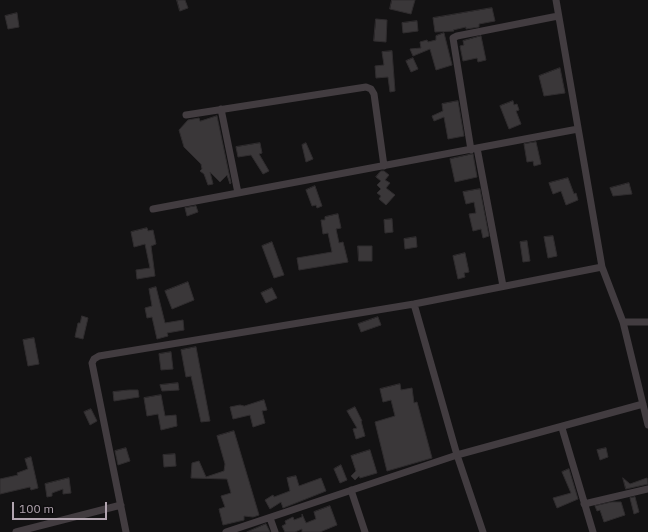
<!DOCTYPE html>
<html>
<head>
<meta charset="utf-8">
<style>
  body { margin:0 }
  #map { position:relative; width:648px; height:532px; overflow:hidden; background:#131213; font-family:"IBM Plex Sans",sans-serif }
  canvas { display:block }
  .scale { position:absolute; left:12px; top:502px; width:95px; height:18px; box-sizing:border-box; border:2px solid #b2a5b0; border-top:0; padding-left:5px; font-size:12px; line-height:14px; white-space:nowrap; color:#b2a5b0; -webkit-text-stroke:3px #0e0d0e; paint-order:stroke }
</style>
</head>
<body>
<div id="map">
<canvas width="648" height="532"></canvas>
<div class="scale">100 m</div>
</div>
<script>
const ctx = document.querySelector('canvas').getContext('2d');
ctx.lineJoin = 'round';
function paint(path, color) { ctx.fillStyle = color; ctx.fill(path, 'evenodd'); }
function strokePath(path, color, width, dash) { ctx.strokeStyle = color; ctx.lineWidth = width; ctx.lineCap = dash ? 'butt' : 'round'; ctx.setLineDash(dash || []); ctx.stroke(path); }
const building = new Path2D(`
  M177 0H185L188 8 180 11Z
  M392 0H415L411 14 390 9Z
  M492 8 495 21 479 24V27L466 29V27L453 30 454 31 435 32 433 18Z
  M17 13 19 27 8 29 5 16Z
  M376 19 387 20 386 42 374 41Z
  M417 21 418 31 403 33 402 23Z
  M444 33 452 65 436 70 430 49 413 56 410 49 421 48 420 42 427 40 428 42 436 40V36Z
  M481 36 486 60 478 62 477 58 463 61 460 46 464 45 463 41Z
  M392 51 395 91 390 92 388 77 376 78 375 66 384 65 382 52Z
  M413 58 418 69 411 72 406 61Z
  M560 68 565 93 544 96 539 76Z
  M458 101 464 136 448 139 444 117 434 121 432 116 443 111 442 104Z
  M513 101 514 105 517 104 519 110 516 111 521 124 509 129 500 106Z
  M217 116 231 183 230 184 227 175 220 182 210 172 213 184 208 185 204 174 200 171 202 169 201 164 184 147 179 130 188 120 199 118 200 121Z
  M536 142 541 164 534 166 533 161 527 162 524 144Z
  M260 143 262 153 259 154 269 171 263 174 251 155 238 157 236 147Z
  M306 143 313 159 306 162 302 145Z
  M473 154 477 177 455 182 450 159Z
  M381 171H384L389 175 385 180 390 183 386 188 395 195 386 205 379 199 381 196 377 193 381 189 377 185 381 181 376 177Z
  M568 178 574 194 576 193 578 200 566 205 561 191 553 194 549 183Z
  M629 183 632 194 613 196 610 188Z
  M315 186 322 206 317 208 316 205 312 206 306 190Z
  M480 189 489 236 483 238 481 229 473 231 469 214 476 213 474 202 466 204 463 192Z
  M196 206 198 212 187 216 185 208Z
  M338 214 341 228 336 229 339 243 343 242 348 262 299 270 297 258 332 252 328 233 323 234 321 220H325V217Z
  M392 219 393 232 385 233 384 220Z
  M147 228 148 231 153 230 156 244 151 246 155 276 137 279 136 270 150 268 145 244 134 247 131 232Z
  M553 236 557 256 548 258 544 237Z
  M416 237 417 247 405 249 404 239Z
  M527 241 530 261 523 262 520 242Z
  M272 242 284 275 274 278 262 246Z
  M358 246H372V261H359Z
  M465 253 469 272 464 273 465 277 458 279 453 256Z
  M188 282 194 300 172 309 165 291Z
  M156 287 165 323 183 320 184 330 167 333 168 336 157 339 152 317 147 318 145 308 152 306 149 289Z
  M272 288 277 298 266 303 261 293Z
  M82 316 88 318 83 339 75 337 78 323H80Z
  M378 317 381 325 361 332 358 324Z
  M34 338 39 364 28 366 23 340Z
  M196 347 210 421 201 422 191 376 186 377 181 350Z
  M171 352 173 369 161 370 159 354Z
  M178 383 179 390 162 391 160 385Z
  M400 384 401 390 412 388 414 403 417 402 432 458 387 471 375 422 395 416 391 400 383 402 380 389Z
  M129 390H138L139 397 114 401 113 392Z
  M161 395 165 416 176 415 177 426 161 430 158 414 147 416 144 398Z
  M264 400 267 410 262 411 265 423 253 427 250 415 233 419 230 407 240 405 244 406Z
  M355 407 362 421H361L365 436 356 439 353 429 357 428 347 411Z
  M91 409 97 421 90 425 84 412Z
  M234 431 259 515 253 517 244 516V520L223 525 219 509 225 507 221 496 231 493 227 479 191 478 192 463 199 461 206 477 224 471 225 464 217 436Z
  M126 448 130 461 118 465 115 451Z
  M606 448 608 457 600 460 597 450Z
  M370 450 377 473 360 478 359 476 355 480 351 476 356 471 351 456Z
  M175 454 176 466 164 467 163 455Z
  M31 457 38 488 31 490 30 487 0 494V479L18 475 17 473 28 469 25 459Z
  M341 465 347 480 340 483 334 469Z
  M569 469 578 499 557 508 553 498 571 493 562 472Z
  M296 476 299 486 321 478 326 491 283 508 281 502 270 509 265 500 273 495 274 497 290 491 287 478Z
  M69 478 71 493 63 494V489L52 493V496L47 497 45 484Z
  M623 478 630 484 647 478 648 484 626 489Z
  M635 497 639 512 634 514 630 498Z
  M612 502H621L625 515 604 522 600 510 597 511 595 506Z
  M330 506 337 525 320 532H302V529L295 532H285L282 526 286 524 285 521 293 517 294 520 302 517V514L306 523 316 519 314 512Z
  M266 524 270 532H247Z`);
paint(building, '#3a3739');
strokePath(building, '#2f2c2e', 1);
strokePath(new Path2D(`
  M556 0 602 267 623 322 648 425
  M221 109 238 193
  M186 115 366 87 371 89 374 94 384 166
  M477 148 503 286
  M471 150 453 38 457 36 558 16
  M153 209 578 129
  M414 304 457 455 483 532
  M623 322H648
  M562 428 593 532
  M351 490 365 532
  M584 504 648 489
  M270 518 275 532
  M16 532 121 505
  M126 532 92 363 94 359 99 356 414 304 602 267
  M226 532 457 455 643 404`), '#423c40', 7);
</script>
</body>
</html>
